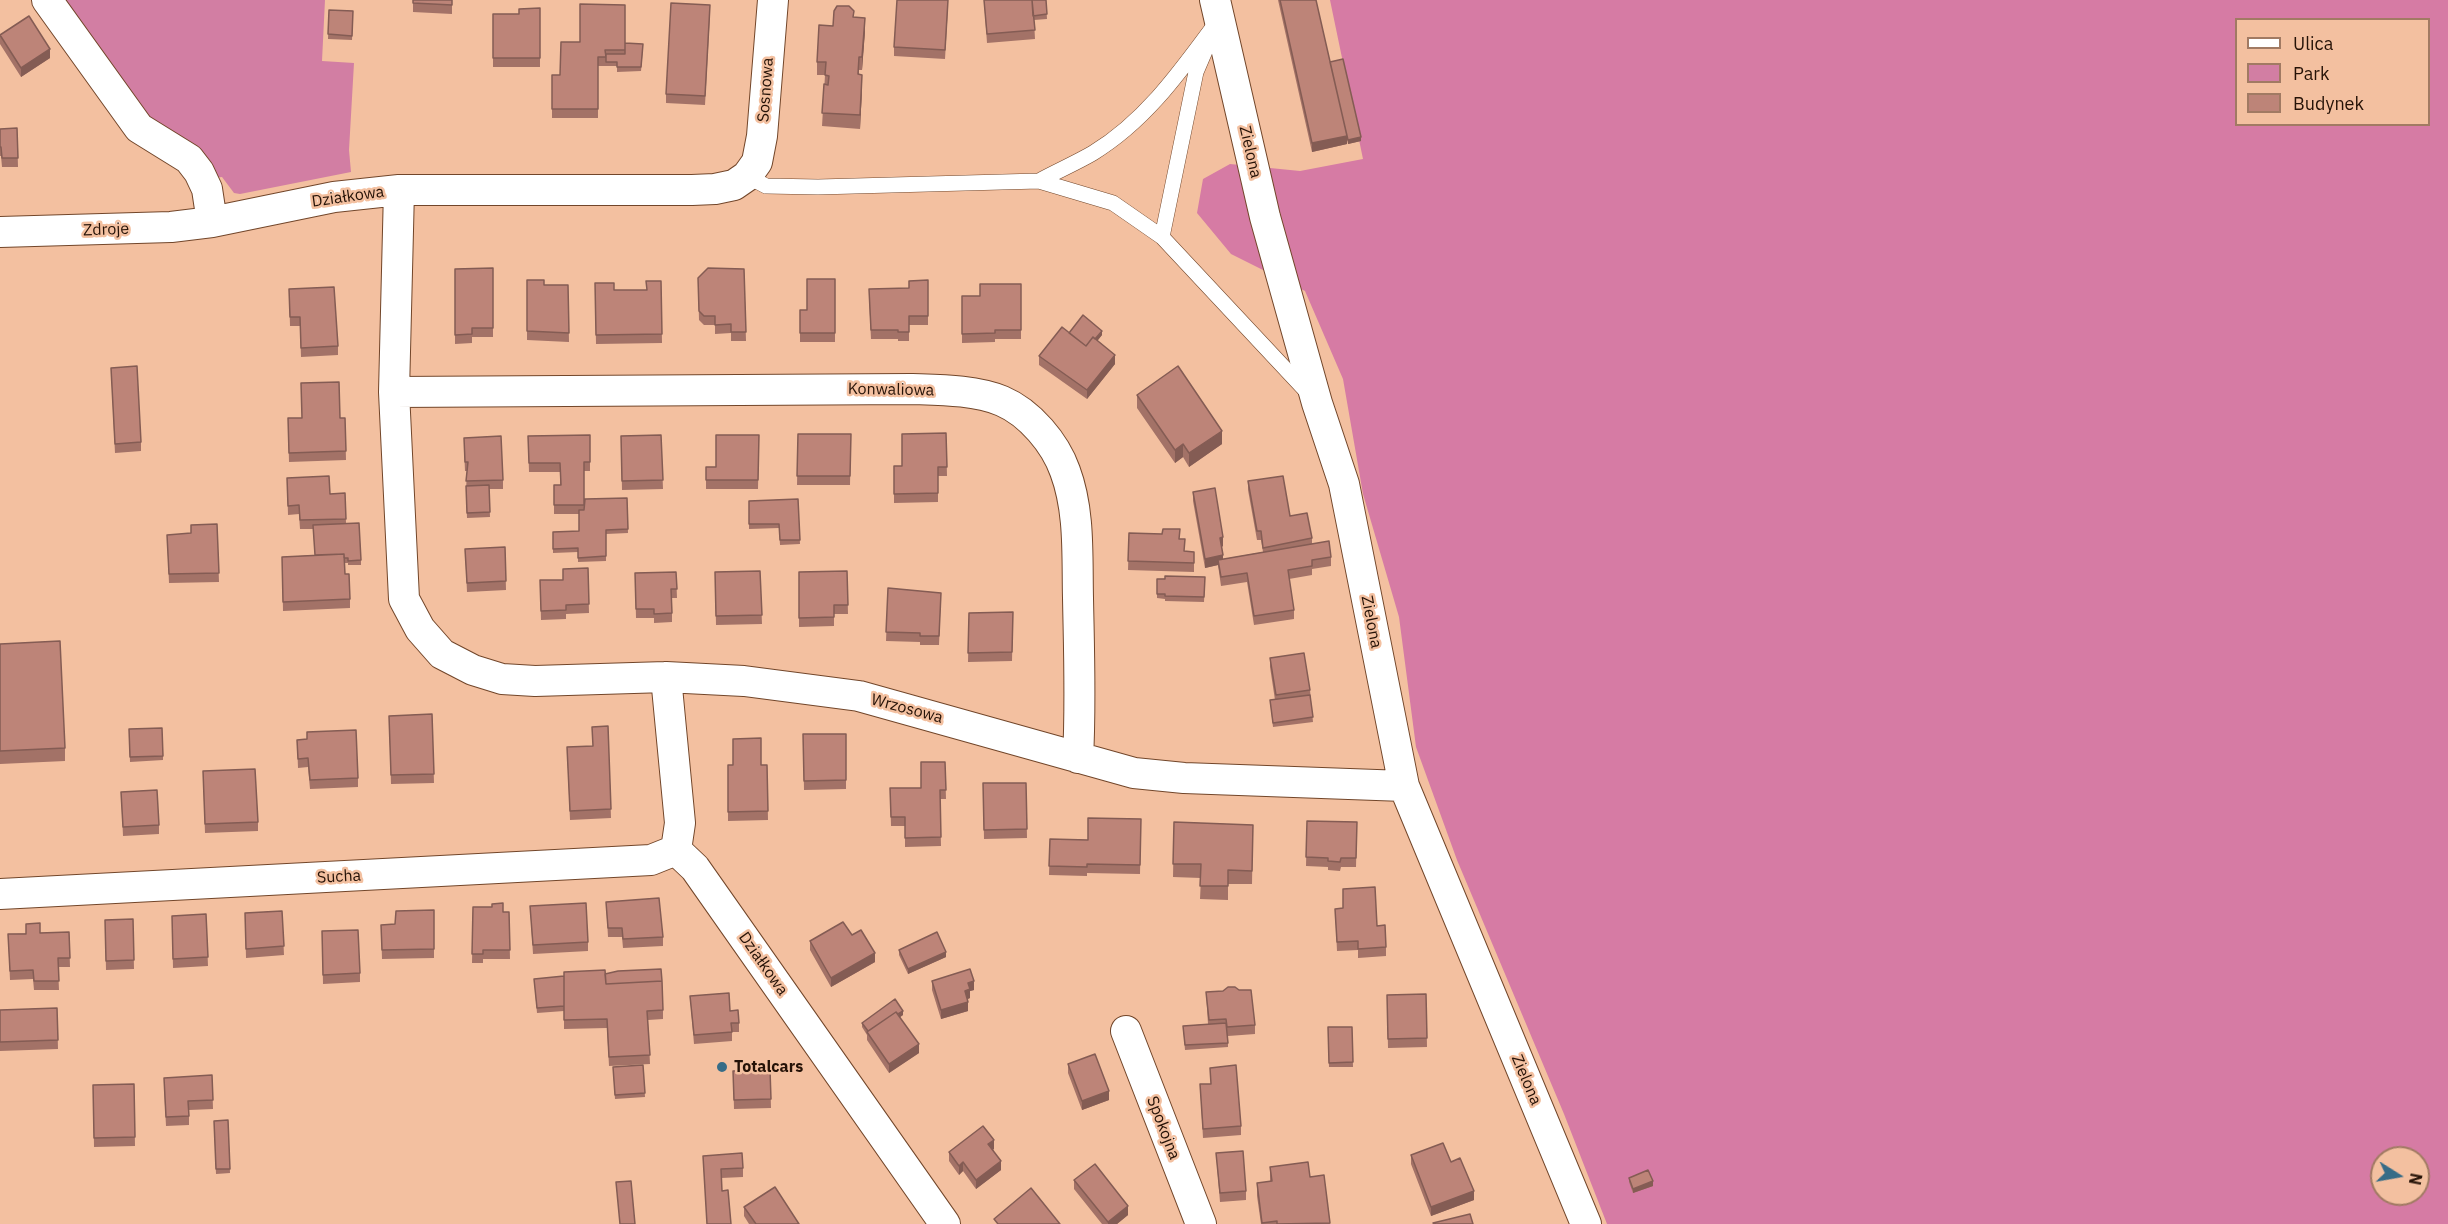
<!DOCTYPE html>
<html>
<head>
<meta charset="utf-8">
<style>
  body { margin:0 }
  #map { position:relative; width:2448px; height:1224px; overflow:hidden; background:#f3c0a0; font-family:"IBM Plex Sans",sans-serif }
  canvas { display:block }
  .legend { position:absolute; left:2235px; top:18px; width:195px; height:108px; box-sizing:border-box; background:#f3c0a0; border:2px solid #a17a63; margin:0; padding:8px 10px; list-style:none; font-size:18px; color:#251207 }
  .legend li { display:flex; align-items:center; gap:12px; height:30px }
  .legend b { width:30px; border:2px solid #a17a63 }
  .north { position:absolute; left:2370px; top:1146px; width:60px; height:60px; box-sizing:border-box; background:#f3c0a0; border:2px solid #a17a63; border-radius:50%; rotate:101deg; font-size:16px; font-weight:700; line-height:24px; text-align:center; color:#251207 }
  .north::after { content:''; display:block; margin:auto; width:21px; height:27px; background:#366c87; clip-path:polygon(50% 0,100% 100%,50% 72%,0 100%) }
</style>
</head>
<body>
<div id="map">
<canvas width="2448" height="1224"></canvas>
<ul class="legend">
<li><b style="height:8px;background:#fff"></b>Ulica</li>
<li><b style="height:16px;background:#d27ea3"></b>Park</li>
<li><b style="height:16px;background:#bd8478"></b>Budynek</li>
</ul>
<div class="north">N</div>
</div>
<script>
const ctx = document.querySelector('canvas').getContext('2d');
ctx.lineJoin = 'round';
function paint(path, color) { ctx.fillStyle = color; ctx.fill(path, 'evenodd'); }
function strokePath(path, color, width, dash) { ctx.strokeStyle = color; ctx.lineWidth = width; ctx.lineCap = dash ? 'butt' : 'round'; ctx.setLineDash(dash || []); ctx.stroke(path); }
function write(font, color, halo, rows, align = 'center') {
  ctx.font = font + ' "IBM Plex Sans",sans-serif'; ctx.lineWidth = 5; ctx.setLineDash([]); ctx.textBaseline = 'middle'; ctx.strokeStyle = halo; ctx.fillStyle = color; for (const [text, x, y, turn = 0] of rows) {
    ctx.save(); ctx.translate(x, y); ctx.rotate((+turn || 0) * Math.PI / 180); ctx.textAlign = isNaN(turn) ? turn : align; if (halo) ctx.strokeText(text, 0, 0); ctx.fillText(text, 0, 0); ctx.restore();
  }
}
paint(new Path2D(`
  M57 0H325L322 61 354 63 349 150 351 172 240 194 234 193 222 177 213 178 154 128Z`), '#d27ea3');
paint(new Path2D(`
  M1330 0H2448V1224H1607L1564 1114 1457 860 1416 747 1399 617 1363 494 1343 379 1305 291 1231 254 1197 213 1203 179 1230 164 1300 171 1363 159ZM2236 20H2428V124H2236ZM2382 1158H2418V1194H2382Z`), '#d67ba4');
const service = new Path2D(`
  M747 176 766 186 818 187 1039 181 1113 203 1162 237 1307 392
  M1039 181C1057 171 1076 163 1093 153 1147 120 1182 69 1219 19
  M1162 237 1196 72 1208 44`);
const minor = new Path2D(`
  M47 0 139 128 189 159 199 172 207 189 212 222
  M1215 0 1265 217 1317 403 1344 484 1404 786 1586 1224
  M399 190H692L715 189 734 185 747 176 757 162 762 136 773 0
  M0 232 171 227 212 222 334 197 399 190 394 392 404 599 420 629 442 654 473 670 502 679 535 681 666 677 744 681 859 696 1134 773 1184 778 1404 786
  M394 392 912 389C941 390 975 390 1002 401 1030 413 1055 443 1065 471 1080 511 1077 556 1078 598 1079 651 1081 704 1078 758
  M666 677 680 823 676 850 695 868 945 1224
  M0 894 651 860 676 850
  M1126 1031 1201 1224`);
strokePath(service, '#72462a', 16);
strokePath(minor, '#72462a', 32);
strokePath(service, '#fff', 15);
strokePath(minor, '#fff', 30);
paint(new Path2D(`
  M413 0H452V14L413 12Z
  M984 0H1046L1047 19 1034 20 1035 39 987 43Z
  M1278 0H1316L1330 62 1361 141 1348 144 1347 140V144L1312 152Z
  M625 5V54L643 48 641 71 617 72V66H598V118H552V75H560L580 42Z
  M948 7 945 59 894 56V47Z
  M540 8V67H493V14H519Z
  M329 10 353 11 352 40 328 39Z
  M710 14 705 105 666 103V94Z
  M853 17 865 31 862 70H859V74L862 88 860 129 822 126 825 75H817V62L833 26Z
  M0 35 50 58 21 77 0 44Z
  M17 128 18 167H2L1 156H0V129Z
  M493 268V337H472V343L455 344V269Z
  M744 269 746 341H731V333L715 334V325H704L699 320 698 278Z
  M835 279V342H800V310H807Z
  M527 280 544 285H568L569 342 527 340Z
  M928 280V325H909V341H898V339H871L869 297 909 288Z
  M661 281 662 343 596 344 595 283 614 290H646Z
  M1021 284V339H995V342L962 343V296H980Z
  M289 289 338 346V355L301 357 300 326H290Z
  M1069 333 1102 335 1097 341 1115 364 1087 399 1039 365V356Z
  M111 368 141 442V451L115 453Z
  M1137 395 1222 444 1189 467 1183 457 1175 463 1137 408Z
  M288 418H345L346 460 289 462Z
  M946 433 947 476H938V502L894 503V466H902Z
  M798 434H851L850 485H797Z
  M590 435V471H584V510L627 498 628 533 606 534V561L578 562V552L553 553V532L579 531V514H554V485H560V472H529L528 436Z
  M661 435 663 489 622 490 621 436Z
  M759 435 758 489H706V467H716Z
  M464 447 503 480V489H489L490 517 467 518 466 490 467 471H465Z
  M287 478 330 494 345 493 346 523 361 560V565H348V563H345V574L350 599V608L283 611 282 557 315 555 313 529H300L299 514 288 515Z
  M1248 481 1290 516 1312 538V544L1331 557V566L1312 569V575L1289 579 1294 610V619L1254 625 1247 582 1221 586 1218 565 1205 568 1193 501V492L1223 546 1222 547 1223 559 1263 552 1261 540H1257L1248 490Z
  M798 499 800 544 780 545 779 528 749 529V501Z
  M217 524 219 582 169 583 167 535 191 534Z
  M1129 533 1180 539 1184 551 1194 552V572L1128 570Z
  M505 547 506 590 467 592 465 549Z
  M588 568 589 613 566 614V619L541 620 540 580H563Z
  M760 571 762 624 716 625 715 572Z
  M847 571 848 614H834V626L799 627V572Z
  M676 572 677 598H672V622L654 623V618H636L635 573Z
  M1205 577 1204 602 1165 601V599L1157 598V579Z
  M888 588 941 593 939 645H920V642L886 641Z
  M1013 612 1012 661 968 662 969 613Z
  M0 644 65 748V761L0 764Z
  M1270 658 1310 690 1313 722 1273 727 1270 700H1275L1270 667Z
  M432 714 434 783 391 784 389 716Z
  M608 726 611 818 570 820 567 747 593 746 592 727Z
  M129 729 163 756V760L130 762Z
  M803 734H846V789L804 790Z
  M297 740 358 778V787L310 789 308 767 298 768Z
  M945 762 946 799H940L941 846 905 847V826H891L890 788H921Z
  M728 765H767L768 820 728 821Z
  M203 771 258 822V831L205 833Z
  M983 783H1026L1027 838 984 839Z
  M121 792 159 825V834L123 836Z
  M1141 819 1140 874 1087 873V876L1049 875 1050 839 1088 840Z
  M1307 821 1357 822 1356 867H1341L1340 871 1328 870V867L1306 866Z
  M1174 822 1253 825 1252 884H1228V900L1200 899 1201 878 1173 877Z
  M606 902 663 937V946L623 948 622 937H608Z
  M530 906 588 942V951L533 954Z
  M473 907 503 912H509L510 959H483V963H472Z
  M1335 909 1377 926 1386 947V956L1358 958V950L1337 951Z
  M434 910V958L382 959 381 925 395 924Z
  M282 911 284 955 246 958 245 913Z
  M206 914 208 966 173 968 172 916Z
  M133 919 134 969 106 970 105 920Z
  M322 931 360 973V982L323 984Z
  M69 932 70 967H58L59 990H34L33 979 10 980 8 934Z
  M852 935 875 962 831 987 810 950V941Z
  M899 950 946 957 908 974 899 955Z
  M605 974 663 1010V1019L648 1020 650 1064 609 1066 607 1028 564 1029V1011L537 1013 534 979Z
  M932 981 974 990 970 991V998L968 999V1011L941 1019 932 990Z
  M1206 992 1255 1025V1034L1228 1036V1047L1185 1050 1183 1026 1208 1024Z
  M1426 994 1427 1047 1388 1048 1387 995Z
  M690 996 730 1011 739 1023V1032H732V1041L694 1044Z
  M57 1008 58 1049 0 1051V1010Z
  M903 1015 900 1017 919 1053 889 1073 867 1040V1035L862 1027V1023Z
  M1328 1027H1352L1353 1067H1329Z
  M1068 1064 1109 1100 1082 1110 1068 1073Z
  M643 1065 645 1097 615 1099 613 1067Z
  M770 1070 771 1108 734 1109 733 1071Z
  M212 1075 213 1109 189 1110V1125L166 1126 164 1086Z
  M134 1084 135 1146 94 1147 93 1085Z
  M1200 1084 1241 1126V1135L1203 1138Z
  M228 1120 230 1173 216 1174 214 1121Z
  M993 1149 1001 1170 976 1189 963 1171 959 1175 949 1161V1152L994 1149Z
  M1216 1153 1246 1191V1200L1220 1202Z
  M1411 1155 1451 1162 1474 1200 1431 1216 1411 1164Z
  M703 1156 743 1168V1177L721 1178 722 1191 731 1224H707Z
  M1270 1167 1310 1177 1324 1175 1330 1224H1261L1257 1196V1183L1270 1182Z
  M1629 1178 1653 1186 1633 1193 1629 1182Z
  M1074 1180 1128 1215 1117 1224H1102L1074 1189Z
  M744 1207 799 1224H749L744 1216Z`), '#a37267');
paint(new Path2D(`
  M865 18V31L862 70V57Z
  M50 49V58L21 77V68Z
  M862 75V88L860 129V115Z
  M1347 136V144L1312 152V143Z
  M1361 137V141L1348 144V140Z
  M1102 331V335L1086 355V351Z
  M1115 355V364L1087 399V390Z
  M1222 431V444L1189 467V453Z
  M1183 444V457L1175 463V450Z
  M1223 537V546L1220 547V538Z
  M1223 555V564L1218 560V565L1205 568V559Z
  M946 952V957L908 974V969Z
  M875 953V962L831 987V978Z
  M974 981V990L970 991V998L965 1000V991L968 983Z
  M968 1002V1011L941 1019V1010Z
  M903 1011V1015L871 1038 870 1036Z
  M919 1044V1053L889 1073V1064Z
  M1109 1091V1100L1082 1110V1101Z
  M994 1140V1149L988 1153V1144Z
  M1001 1161V1170L976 1189V1180Z
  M963 1162V1171L959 1175V1166Z
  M1653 1181V1186L1633 1193V1189Z
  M1474 1191V1200L1431 1216V1207Z
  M1128 1206V1215L1117 1224H1108V1222Z`), '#845c54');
const building = new Path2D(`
  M413 0H452V5L413 3Z
  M897 0H948L945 50 894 47Z
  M984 0H1032L1035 30 987 34Z
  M1032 0H1046L1047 14 1033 16Z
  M1280 0H1316L1347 136 1312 143Z
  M671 3 710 5 705 96 666 94Z
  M580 4 625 5V50H605L606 57H598V109H552V75H560L561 42H580Z
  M837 6H849L854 11 853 17 865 18 862 57H859L858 74 862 75 860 115 822 113 824 84 828 85 829 76 825 75 826 62H817L819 25 833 26 834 11Z
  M540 8V58H493V14H519V9Z
  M329 10 353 11 352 36 328 34Z
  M29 16 50 49 21 68 0 35Z
  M625 43 643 44 641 67H617V62H606V54H625Z
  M1343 59 1361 137 1348 140 1330 62Z
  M17 128 18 158H2L1 147H0V129Z
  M493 268V328H472V334L455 335V269Z
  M708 268 744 269 746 332H731V324L715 325V316H704L699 311 698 278Z
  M807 279H835V333H800V310H807Z
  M527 280H544V285H568L569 333 527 331Z
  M928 280V316H909V332H898V330H871L869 289 909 288V281Z
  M646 281H661L662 334 596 335 595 283H614V290H647Z
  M980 284H1021V330H995V333L962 334V296H980Z
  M334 287 338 346 301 348 300 317H290L289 289Z
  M1083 315 1102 331 1095 339 1093 337 1086 346 1069 333Z
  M1062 327 1086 346 1093 337 1115 355 1087 390 1039 356Z
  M137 366 141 442 115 444 111 368Z
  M1178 366 1222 431 1189 453 1183 444 1175 450 1137 395Z
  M339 382 340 418H345L346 451 289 453 288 418H302L301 383Z
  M946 433 947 467H938V493L894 494V466H902V434Z
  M798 434H851L850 476H797Z
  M590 435V462H584V505H554V485H561L560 463H529L528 436Z
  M661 435 663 480 622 481 621 436Z
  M716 435H759L758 480H706V467H716Z
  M501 436 503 480 466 481 468 462H465L464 438Z
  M329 476 330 494 345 493 346 519 300 520 299 505 288 506 287 478Z
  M1283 476 1290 516 1307 513 1312 538 1263 548 1261 531H1257L1248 481Z
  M489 485 490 512 467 513 466 486Z
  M1215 488 1223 537 1220 538 1223 555 1205 559 1193 492Z
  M627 498 628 529 606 530V556L578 558V548L553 549V532L579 531V510H584L585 499Z
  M798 499 800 540H780L779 524H749V501Z
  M359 523 361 560 348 561V558H344V554L315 555 313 525Z
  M217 524 219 573 169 574 167 535 191 533V525Z
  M1163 529H1180L1179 539H1185L1184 551 1194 552V563L1128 561 1129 533 1162 534Z
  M1329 541 1331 557 1312 560V566L1288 570 1294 610 1254 616 1247 573 1221 577 1218 560Z
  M505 547 506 581 467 583 465 549Z
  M344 554 345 574H349L350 599 283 602 282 557Z
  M588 568 589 604 566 605V610L541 611 540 580H563V569Z
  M760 571 762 615 716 616 715 572Z
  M847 571 848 605H834V617L799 618V572Z
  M676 572 677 589H671L672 613 654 614V609H636L635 573Z
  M1165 576 1205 577 1204 597 1165 596V594H1157V579H1165Z
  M888 588 941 593 939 636H920V633L886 632Z
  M1013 612 1012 652 968 653 969 613Z
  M60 641 65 748 0 751V644Z
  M1304 653 1310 690 1276 695 1270 658Z
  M1310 695 1313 717 1273 723 1270 700Z
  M432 714 434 774 391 775 389 716Z
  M608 726 611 809 570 811 567 747 593 746 592 727Z
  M162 728 163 756 130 757 129 729Z
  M356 730 358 778 310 780 308 758 298 759 297 740 307 739V732Z
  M803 734H846V780L804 781Z
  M761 738V765H767L768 811 728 812V765H733V739Z
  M921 762H945L946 790H940L941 837 905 838V817H891L890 788H921Z
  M255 769 258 822 205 824 203 771Z
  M983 783H1026L1027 829 984 830Z
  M157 790 159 825 123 827 121 792Z
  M1088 818 1141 819 1140 865 1087 864V867L1049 866 1050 839 1088 840Z
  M1307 821 1357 822 1356 858H1341L1340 862 1328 861V858L1306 857Z
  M1174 822 1253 825 1252 871 1228 870V886H1200L1201 864H1173Z
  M1375 887 1377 926 1385 925 1386 947 1358 949V941L1337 942 1335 909 1343 908V889Z
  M659 898 663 937 623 939 622 928H608L606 902Z
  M503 903V912H509L510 950H483V954H472L473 907H492V904Z
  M586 903 588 942 533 945 530 906Z
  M434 910V949L382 950 381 925 395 924 396 911Z
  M282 911 284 946 246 949 245 913Z
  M206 914 208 957 173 959 172 916Z
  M133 919 134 960 106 961 105 920Z
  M843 922 852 935 861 930 875 953 831 978 810 941Z
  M40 923V933L69 932 70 958H58L59 981H34L33 970 10 971 8 934H26V924Z
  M358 930 360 973 323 975 322 931Z
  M937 932 946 952 908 969 899 950Z
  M661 969 662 981 606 984 605 974 618 971Z
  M970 969 974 981 968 983 970 989 965 991 968 1002 941 1010 932 981Z
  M605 970 606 984 662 981 663 1010 647 1011 650 1055 609 1057 607 1019 564 1020V972Z
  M564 976V1006L537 1008 534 979Z
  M1228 987H1235L1239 990H1251L1255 1025 1227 1027 1226 1019 1209 1020 1206 992 1223 991Z
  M729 993 730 1011 738 1010 739 1023H731L732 1032 694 1035 690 996Z
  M1426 994 1427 1038 1388 1039 1387 995Z
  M895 999 903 1011 898 1014 896 1012 868 1031 862 1023Z
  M57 1008 58 1040 0 1042V1010Z
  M896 1012 919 1044 889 1064 867 1032Z
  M1226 1023 1228 1043 1185 1045 1183 1026Z
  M1328 1027H1352L1353 1062 1329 1063Z
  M1095 1054 1109 1091 1082 1101 1068 1064Z
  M643 1065 645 1093 615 1095 613 1067Z
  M1236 1065 1241 1126 1203 1129 1200 1084H1211L1210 1068Z
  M770 1070 771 1099 734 1100 733 1071Z
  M212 1075 213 1100 188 1101 189 1116 166 1117 164 1078Z
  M134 1084 135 1137 94 1138 93 1085Z
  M228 1120 230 1169H216L214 1121Z
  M983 1126 994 1140 988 1144 1001 1161 976 1180 963 1162 959 1166 949 1152Z
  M1443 1143 1451 1162 1460 1158 1474 1191 1431 1207 1411 1155Z
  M1243 1151 1246 1191 1220 1193 1216 1153Z
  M742 1153 743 1168 721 1169 722 1191 728 1190 731 1224H707L703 1156Z
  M1308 1162 1310 1177 1324 1175 1330 1223 1277 1224V1221L1262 1223 1257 1183 1272 1181 1270 1167Z
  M1095 1164 1128 1206 1108 1222 1074 1180Z
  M1648 1170 1653 1181 1633 1189 1629 1178Z
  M631 1181 635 1224H620L616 1182Z
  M775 1187 799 1224H756L744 1207Z
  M1031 1188 1060 1224H998L994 1219Z
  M1470 1214 1473 1224H1434L1433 1223Z`);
paint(building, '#bd8478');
strokePath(building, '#845c54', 1.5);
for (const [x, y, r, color] of [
  [722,1067,6,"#366c87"]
]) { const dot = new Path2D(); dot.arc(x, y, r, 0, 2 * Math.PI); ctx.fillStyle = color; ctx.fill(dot); strokePath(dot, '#f3c0a0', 2); }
write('16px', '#251207', '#f3c0a0', [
  ["Sosnowa",766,90,-86],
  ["Zielona",1250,152,77],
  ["Działkowa",348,197,-8],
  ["Zdroje",106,230,-2],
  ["Konwaliowa",891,390,1],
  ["Zielona",1371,622,79],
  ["Wrzosowa",907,709,15],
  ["Sucha",339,877,-3],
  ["Działkowa",763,964,55],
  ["Zielona",1526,1080,67],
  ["Spokojna",1163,1128,69]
]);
write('bold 16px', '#251207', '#f3c0a0', [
  ["Totalcars",734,1067]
], 'left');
</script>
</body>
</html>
